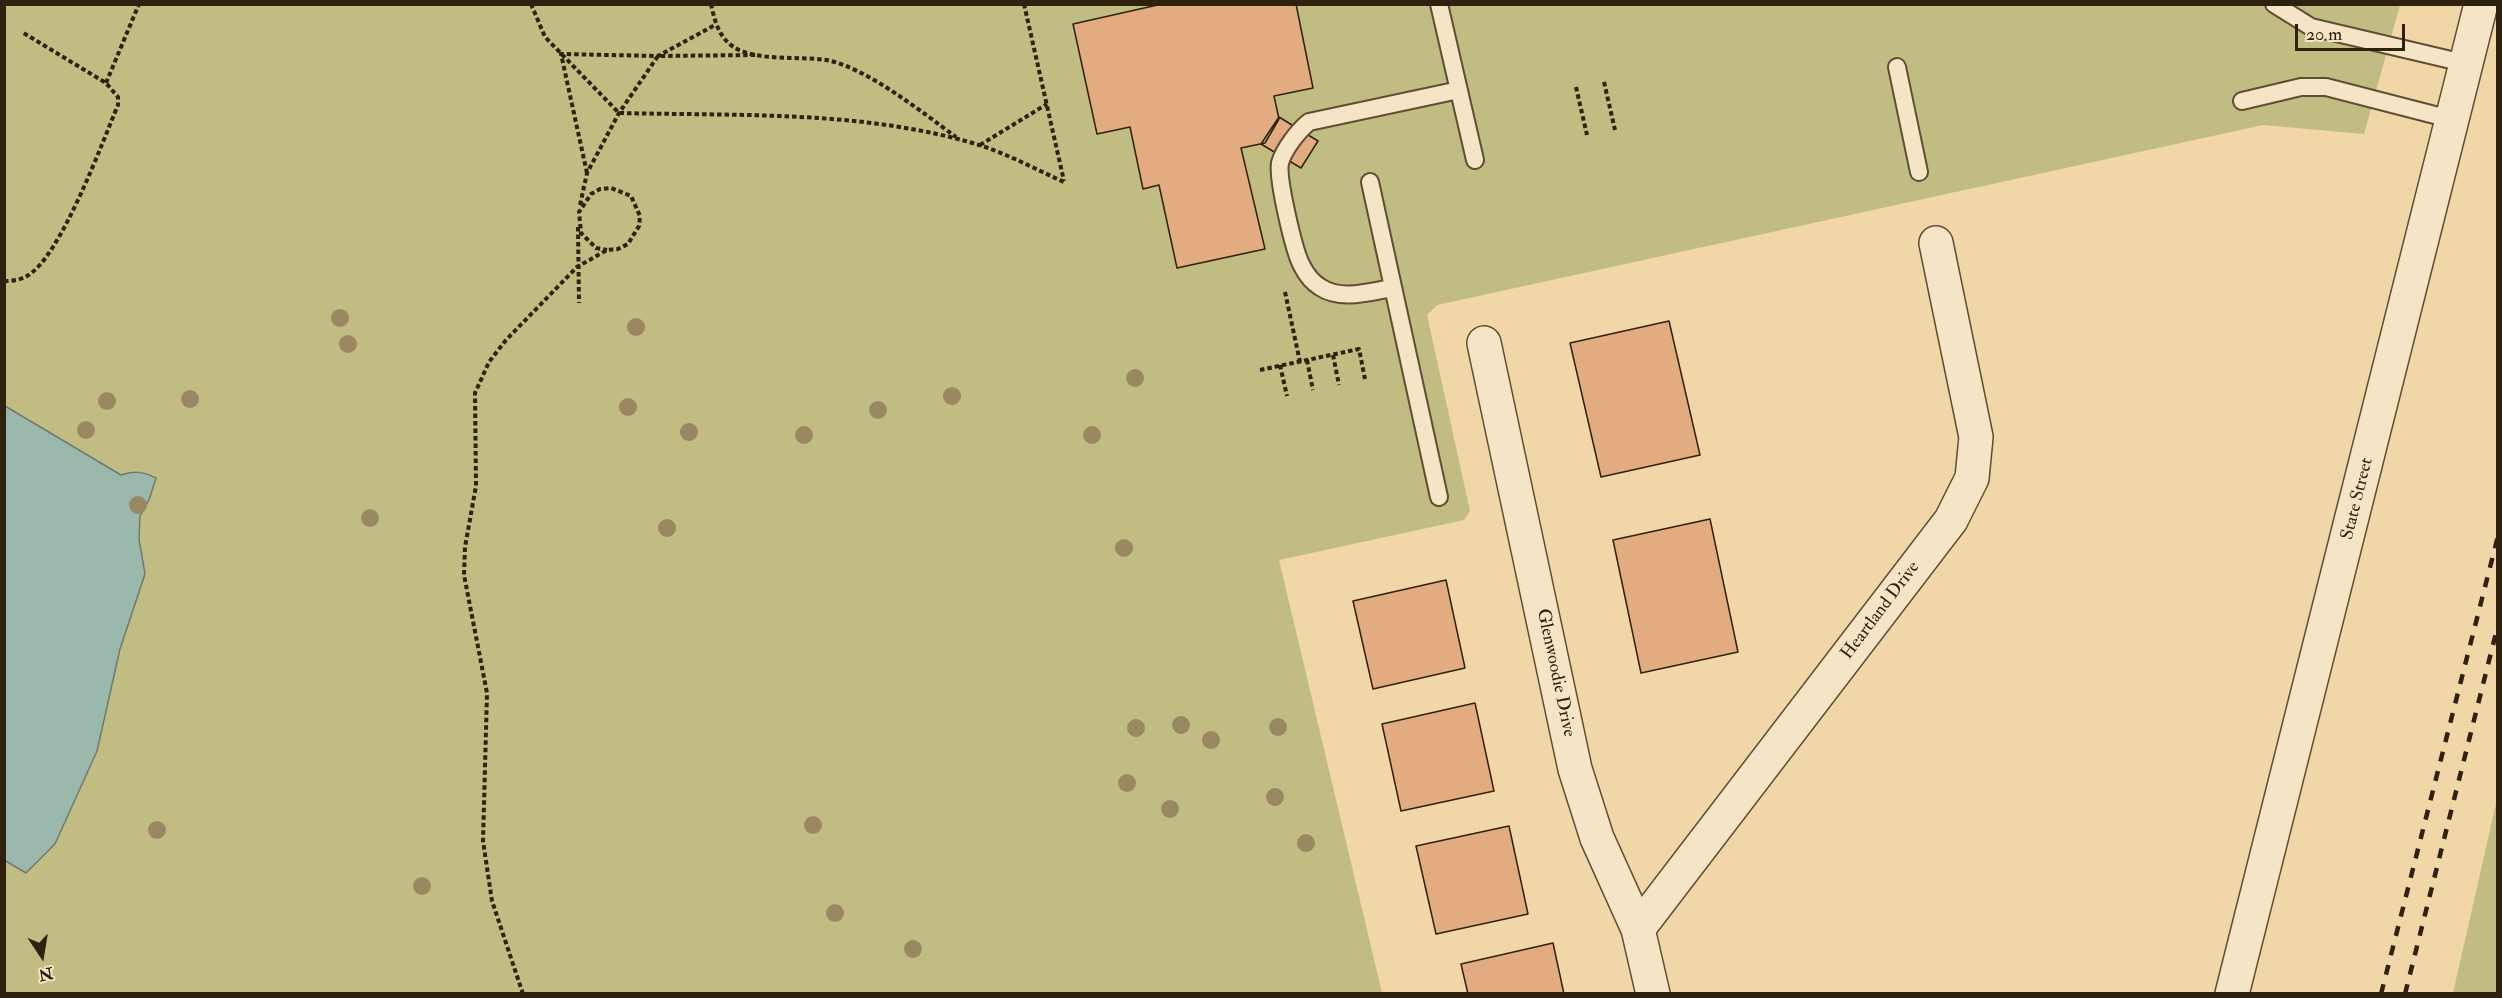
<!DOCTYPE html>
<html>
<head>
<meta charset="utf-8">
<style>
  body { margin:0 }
  #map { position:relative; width:2502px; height:998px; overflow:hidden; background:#f1d6a7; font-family:"IM FELL Double Pica",serif }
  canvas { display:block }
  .frame { position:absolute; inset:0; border:6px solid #2e210e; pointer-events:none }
  .north { position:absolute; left:12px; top:926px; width:60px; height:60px; -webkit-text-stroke:4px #f6e4c6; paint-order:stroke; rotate:168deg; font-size:16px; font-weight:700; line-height:24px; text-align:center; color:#2e210e }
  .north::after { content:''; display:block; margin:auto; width:21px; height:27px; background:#2e210e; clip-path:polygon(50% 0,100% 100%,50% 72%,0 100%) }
  .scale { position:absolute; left:2295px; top:24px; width:110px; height:27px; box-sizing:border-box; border:3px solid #2e210e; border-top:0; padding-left:8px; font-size:18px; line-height:21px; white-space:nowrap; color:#2e210e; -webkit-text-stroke:4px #f6e4c6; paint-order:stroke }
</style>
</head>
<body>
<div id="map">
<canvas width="2502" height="998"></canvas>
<div class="frame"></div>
<div class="north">N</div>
<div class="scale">20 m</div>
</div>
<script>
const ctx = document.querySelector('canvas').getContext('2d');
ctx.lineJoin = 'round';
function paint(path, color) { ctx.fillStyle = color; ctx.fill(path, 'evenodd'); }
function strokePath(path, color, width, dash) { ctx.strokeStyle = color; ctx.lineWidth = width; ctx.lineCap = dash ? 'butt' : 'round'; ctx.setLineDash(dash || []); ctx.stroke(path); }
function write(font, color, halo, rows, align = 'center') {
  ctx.font = font + ' "IM FELL Double Pica",serif'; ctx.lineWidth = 5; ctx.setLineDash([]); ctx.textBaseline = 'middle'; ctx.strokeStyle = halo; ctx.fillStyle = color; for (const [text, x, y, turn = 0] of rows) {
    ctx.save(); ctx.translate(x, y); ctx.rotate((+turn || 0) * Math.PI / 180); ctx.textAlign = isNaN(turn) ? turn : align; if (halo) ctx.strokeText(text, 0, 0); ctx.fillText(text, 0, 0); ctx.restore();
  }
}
paint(new Path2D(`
  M5 5H2400L2364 134 2263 125 1437 305 1427 315 1470 511 1464 520 1279 560 1382 993 5 994Z
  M2497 799V993H2453Z`), '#c1bc82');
const water = new Path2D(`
  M5 406 121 475C134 470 144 472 156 478L149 500 140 516 139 539 145 574 120 649 97 751 55 844 26 873 4 860Z`);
paint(water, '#9bb8ad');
strokePath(water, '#6f7c6d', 1.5);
const building = new Path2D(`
  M1162 4H1296L1313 88 1274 96 1279 119 1265 143 1241 148 1265 249 1177 268 1159 185 1143 189 1130 127 1097 134 1073 24Z
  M1279 117 1318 141 1301 168 1261 144Z
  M1669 321 1700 455 1601 477 1570 343Z
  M1710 519 1738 652 1641 673 1613 540Z
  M1446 580 1465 668 1373 689 1353 601Z
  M1475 703 1494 791 1401 811 1382 724Z
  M1509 826 1528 914 1436 934 1416 846Z
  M1553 943 1564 994H1468L1461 964Z`);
paint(building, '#e3ab80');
strokePath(building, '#2e210e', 1.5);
const service = new Path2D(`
  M1439 4 1475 160
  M2274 4 2311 27 2468 64
  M1897 67 1919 172
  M2242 101 2301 87H2326L2454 120
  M1370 182 1439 497
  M1392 288C1369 292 1341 301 1320 287 1312 282 1306 274 1302 266 1294 252 1277 178 1280 163 1284 149 1298 131 1309 122L1459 90`);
const minor = new Path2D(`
  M1484 343 1575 769 1597 838 1638 929 1653 994
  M1638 929 1951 520 1972 478 1976 437 1936 243`);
const tertiary = new Path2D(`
  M2232 994 2481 4`);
strokePath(service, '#5f4e34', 20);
strokePath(minor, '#5f4e34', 36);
strokePath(tertiary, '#5f4e34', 36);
strokePath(new Path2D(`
  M531 4 545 37 619 113C737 116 861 110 976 144 1006 153 1035 169 1064 182
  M711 4C715 23 720 41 739 50 764 61 798 56 826 60 866 67 923 113 956 137
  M1024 4 1064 181
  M1604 82 1615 130
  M106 83 139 4
  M1576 87 1587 135
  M980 145 1047 104
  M587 173 561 54 658 56 715 25
  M580 205 587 173 619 113 658 56 757 55
  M578 227 579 303
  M4 281C12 281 20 280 27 276 60 258 102 143 118 105V97L106 83 22 32
  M1285 292 1300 362
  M1333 355 1339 385
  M1307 360 1313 390
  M1280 365 1287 396
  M1260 370 1359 349 1365 379
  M523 994 492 901 483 841 487 693 464 575 465 547 476 486 475 393 489 362 506 340 577 267 607 250 618 249 628 244 639 226 640 216 631 196 611 188 600 189 591 194 579 212 581 233 596 248 607 250`), '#2e210e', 4, [4.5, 3]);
strokePath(service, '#f6e4c6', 16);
strokePath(minor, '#f6e4c6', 33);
strokePath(tertiary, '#f6e4c6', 33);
strokePath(new Path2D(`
  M2381 994 2498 536
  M2405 994 2498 625`), '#2e210e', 4.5, [10, 10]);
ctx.fillStyle = '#9a8863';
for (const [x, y] of [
  [340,318],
  [636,327],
  [348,344],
  [1135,378],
  [952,396],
  [190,399],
  [107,401],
  [628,407],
  [878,410],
  [86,430],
  [689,432],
  [804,435],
  [1092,435],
  [138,505],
  [370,518],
  [667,528],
  [1124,548],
  [1181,725],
  [1278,727],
  [1136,728],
  [1211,740],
  [1127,783],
  [1275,797],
  [1170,809],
  [813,825],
  [157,830],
  [1306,843],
  [422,886],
  [835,913],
  [913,949]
]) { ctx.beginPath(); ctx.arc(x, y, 9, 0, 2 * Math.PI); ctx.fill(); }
write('18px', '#2e210e', '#f6e4c6', [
  ["State Street",2358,499,-76],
  ["Heartland Drive",1881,611,-53],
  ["Glenwoodie Drive",1555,673,78]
]);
</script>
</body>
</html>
